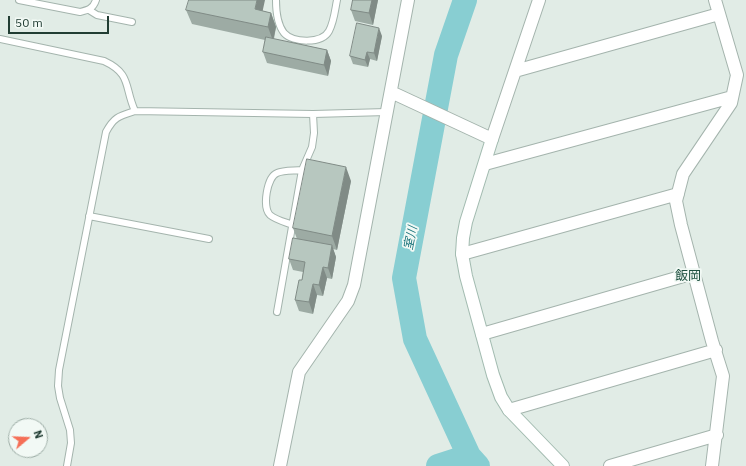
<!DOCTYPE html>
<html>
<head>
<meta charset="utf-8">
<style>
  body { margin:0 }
  #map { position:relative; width:746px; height:466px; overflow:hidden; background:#e1ece6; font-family:"IBM Plex Sans",sans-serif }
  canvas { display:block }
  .north { position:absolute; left:8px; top:418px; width:40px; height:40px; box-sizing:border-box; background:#f2f9f5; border:1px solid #9eaea7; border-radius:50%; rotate:71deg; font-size:11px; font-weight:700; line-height:16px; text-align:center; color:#213d33 }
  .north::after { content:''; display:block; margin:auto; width:14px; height:18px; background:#f56f57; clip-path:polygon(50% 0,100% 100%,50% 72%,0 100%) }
  .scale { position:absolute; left:8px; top:16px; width:101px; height:18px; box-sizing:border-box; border:2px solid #213d33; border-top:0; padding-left:5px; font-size:12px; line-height:14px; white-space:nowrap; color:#213d33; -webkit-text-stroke:3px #f2f9f5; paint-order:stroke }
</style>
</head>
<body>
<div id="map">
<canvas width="746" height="466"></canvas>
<div class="north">N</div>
<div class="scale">50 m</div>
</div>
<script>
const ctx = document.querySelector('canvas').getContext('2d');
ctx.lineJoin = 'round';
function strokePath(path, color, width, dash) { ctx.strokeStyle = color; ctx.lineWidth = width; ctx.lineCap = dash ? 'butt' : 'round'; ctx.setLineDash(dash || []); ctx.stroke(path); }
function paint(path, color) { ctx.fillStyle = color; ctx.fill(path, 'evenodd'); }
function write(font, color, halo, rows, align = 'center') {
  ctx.font = font + ' "IBM Plex Sans","Noto Sans JP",sans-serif'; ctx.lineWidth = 3.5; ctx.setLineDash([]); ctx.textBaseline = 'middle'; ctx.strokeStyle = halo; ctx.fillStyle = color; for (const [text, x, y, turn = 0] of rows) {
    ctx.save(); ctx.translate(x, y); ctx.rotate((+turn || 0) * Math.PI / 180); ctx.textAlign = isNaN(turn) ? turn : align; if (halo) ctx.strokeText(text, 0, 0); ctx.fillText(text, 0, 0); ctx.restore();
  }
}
strokePath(new Path2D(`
  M465 0 446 55 404 278 415 339 469 456 478 466
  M438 466 469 456`), '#88ced2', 24);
const lane = new Path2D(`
  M19 0 80 12C88 10 93 9 96 0
  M276 0C276 11 277 24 284 33 293 43 322 44 329 31 334 22 335 10 337 0
  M89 10 97 15 132 22
  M0 39 104 61C132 74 124 87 135 111
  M89 216 209 239
  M293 225C285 222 276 220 270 215 262 207 267 177 277 173 284 170 294 171 302 170
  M277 312 302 170 312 147 314 133 313 114
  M67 466 71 443 70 430 60 398 58 386 59 370 106 132C114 117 119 116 135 111L313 114 387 112`);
const street = new Path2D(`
  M515 71 719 14
  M391 92 492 139 539 0
  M485 164 732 97
  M462 254 678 194
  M482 334 694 273
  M509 410 716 350
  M280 466 299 372 348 301 354 285 408 0
  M610 466 717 435
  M712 466 723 376 712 341 681 225 676 201 683 174 731 103 737 75 715 0`);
const secondary = new Path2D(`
  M492 139 466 222 463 238 462 254 466 276 493 375 501 397 509 410 563 466`);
strokePath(lane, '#a4b4ad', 8);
strokePath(street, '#a4b4ad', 14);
strokePath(secondary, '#a2bbb0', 14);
strokePath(lane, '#fff', 6);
strokePath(street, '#fff', 12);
strokePath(secondary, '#fff', 12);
paint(new Path2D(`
  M353 0H378L373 25 355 21 351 10Z
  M186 10 263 11 271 13 276 27 274 39 327 50 331 61 328 76 267 63 263 52 265 40 192 24Z
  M382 36 377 61 370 59 368 67 353 64 350 56Z
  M351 181 337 250 333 249 336 257 332 279 327 278 323 296 317 295 313 314 299 311 295 300 302 280 303 272 293 270 289 259 297 239 293 228Z`), '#9daba4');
paint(new Path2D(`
  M257 0H265L260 23 255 9Z
  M372 0H378L373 25 369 13Z
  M271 13 276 27 273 41 268 27Z
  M379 28 382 36 377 61 374 53Z
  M327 50 331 61 328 76 324 65Z
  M367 52 370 59 368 67 365 60Z
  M346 167 351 181 337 250 332 236Z
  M332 245 336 257 332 279 328 268Z
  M323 267 327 278 323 296 319 285Z
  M313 284 317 295 313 314 309 302Z`), '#808b86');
const building = new Path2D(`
  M189 0H257L255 9 271 13 268 27 186 10Z
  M353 0H372L369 13 351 10Z
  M357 23 379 28 374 53 367 52 365 60 350 56Z
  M266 37 327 50 324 65 263 52Z
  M307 159 346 167 332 236 293 228Z
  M293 238 332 245 328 268 323 267 319 285 313 284 309 302 295 300 299 280H302L305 262 289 259Z`);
paint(building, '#b7c7bf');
strokePath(building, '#808b86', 1);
write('italic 12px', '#1a747b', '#f2f9f5', [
  ["室川",411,238,-79]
]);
write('13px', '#1d503f', '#f2f9f5', [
  ["飯岡",688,276]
]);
</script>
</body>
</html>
